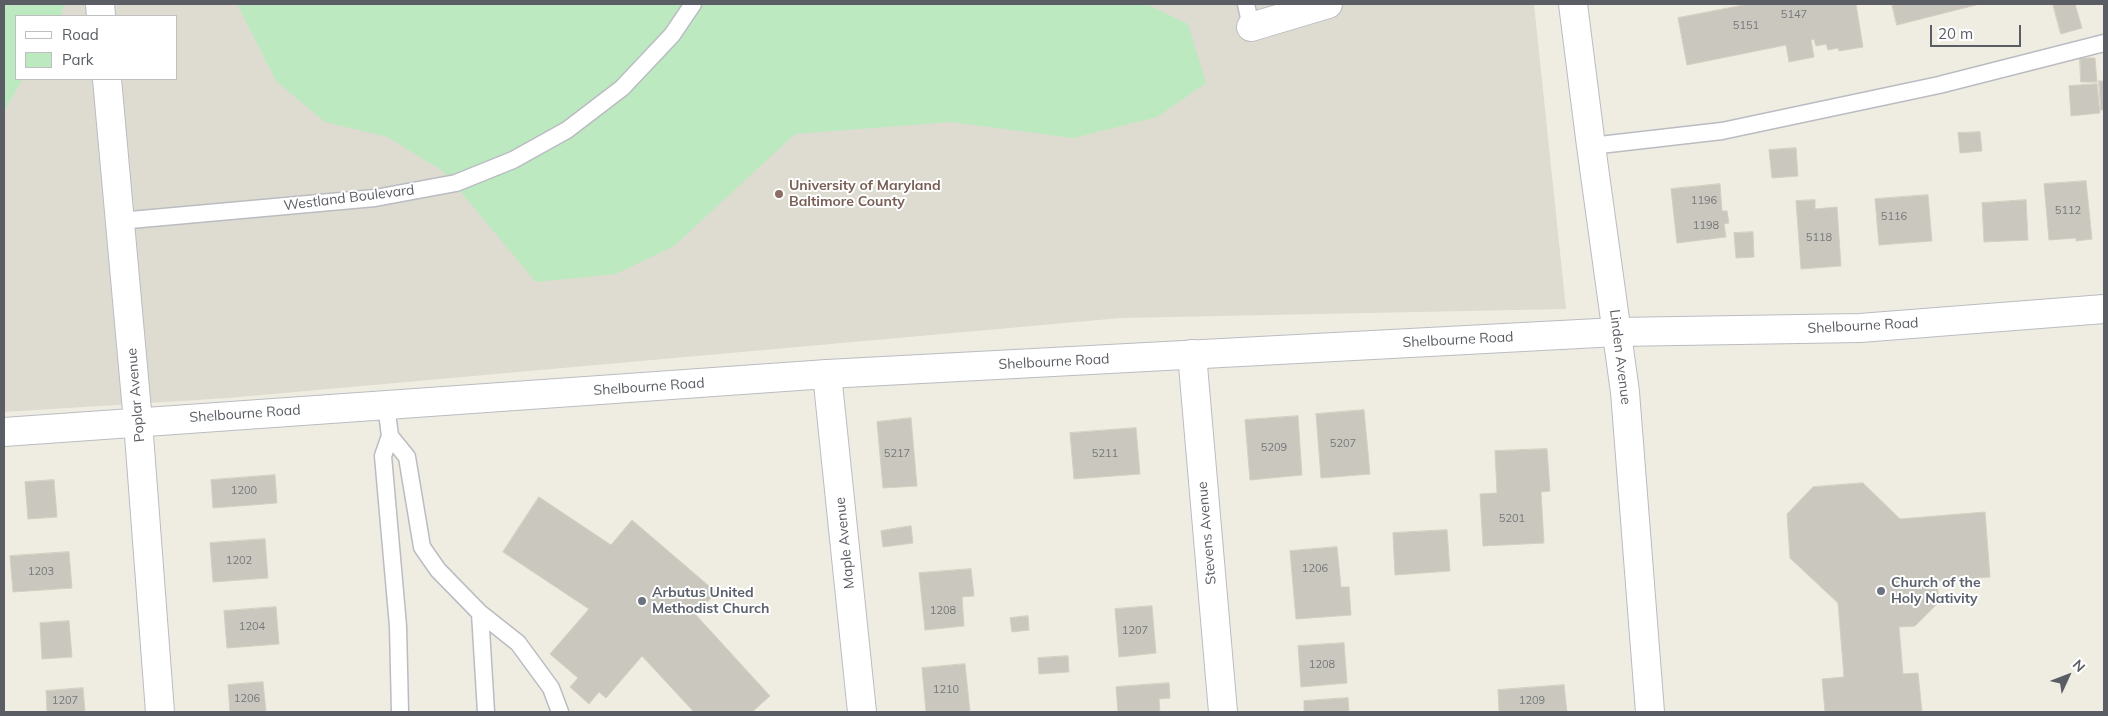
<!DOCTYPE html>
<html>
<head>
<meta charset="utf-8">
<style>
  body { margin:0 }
  #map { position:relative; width:2108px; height:716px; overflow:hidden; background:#efede2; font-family:Mulish,sans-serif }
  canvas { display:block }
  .frame { position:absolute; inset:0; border:5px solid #5a5e64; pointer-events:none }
  .legend { position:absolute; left:15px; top:15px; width:162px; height:65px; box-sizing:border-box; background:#fff; border:1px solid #bdbfc1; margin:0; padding:6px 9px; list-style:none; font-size:15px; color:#5a5e64 }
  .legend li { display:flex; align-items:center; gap:10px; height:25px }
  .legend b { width:25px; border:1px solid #bdbfc1 }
  .north { position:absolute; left:2043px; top:651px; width:50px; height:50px; -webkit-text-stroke:4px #fff; paint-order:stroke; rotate:47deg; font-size:14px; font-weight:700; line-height:20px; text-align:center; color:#5a5e64 }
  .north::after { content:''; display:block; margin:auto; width:18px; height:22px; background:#5a5e64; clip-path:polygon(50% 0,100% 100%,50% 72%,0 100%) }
  .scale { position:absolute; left:1930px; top:25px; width:91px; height:22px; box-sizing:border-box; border:2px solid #5a5e64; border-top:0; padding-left:6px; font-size:15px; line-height:18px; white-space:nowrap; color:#5a5e64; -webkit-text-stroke:4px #fff; paint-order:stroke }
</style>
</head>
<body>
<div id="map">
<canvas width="2108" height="716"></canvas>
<div class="frame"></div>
<ul class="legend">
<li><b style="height:6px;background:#fff"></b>Road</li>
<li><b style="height:14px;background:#bce9bf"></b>Park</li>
</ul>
<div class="north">N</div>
<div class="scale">20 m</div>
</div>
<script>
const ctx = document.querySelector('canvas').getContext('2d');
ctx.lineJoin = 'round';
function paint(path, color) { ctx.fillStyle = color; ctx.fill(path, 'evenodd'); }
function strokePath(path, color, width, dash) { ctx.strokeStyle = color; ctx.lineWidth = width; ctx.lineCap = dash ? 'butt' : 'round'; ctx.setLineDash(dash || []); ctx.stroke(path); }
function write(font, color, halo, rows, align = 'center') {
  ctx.font = font + ' Mulish,sans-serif'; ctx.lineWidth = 4; ctx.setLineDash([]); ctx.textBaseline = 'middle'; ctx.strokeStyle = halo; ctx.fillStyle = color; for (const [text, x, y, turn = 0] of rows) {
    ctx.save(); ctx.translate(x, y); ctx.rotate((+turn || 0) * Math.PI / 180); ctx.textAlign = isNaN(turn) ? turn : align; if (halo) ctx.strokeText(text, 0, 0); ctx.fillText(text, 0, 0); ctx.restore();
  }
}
paint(new Path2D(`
  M4 4H1534L1566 309 1121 318 228 398 4 412ZM16 16H176V79H16Z`), '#dedcd1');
paint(new Path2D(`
  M4 4H64L61 16H16V79H23L4 111Z
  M237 4H1146L1188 24 1206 83 1157 117 1073 138 951 122 795 134 674 246 616 274 536 282 444 172 388 137 325 122 276 81Z`), '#bce9bf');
const building = new Path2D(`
  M1749 4H1856L1863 47 1839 51 1838 48 1828 50 1826 44 1816 46 1814 39 1811 40 1814 57 1789 62 1786 45 1687 65 1678 18Z
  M1892 4H1980L1897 25Z
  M2053 4H2075L2082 28 2061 34Z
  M2080 58H2095L2097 82H2081Z
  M2099 81H2104V110H2101Z
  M2097 84 2100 113 2071 116 2069 86Z
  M1980 132 1982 151 1960 153 1958 133Z
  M1796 148 1798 176 1772 178 1769 150Z
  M2086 181 2092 239 2076 241V238L2049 240 2044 184Z
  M1720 184 1722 211H1727L1729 223 1724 224 1726 237 1677 243 1671 189Z
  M1928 195 1932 241 1879 245 1875 199Z
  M1815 200V209L1837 207 1841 266 1801 269 1796 201Z
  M2026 200 2028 240 1984 242 1982 203Z
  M1753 232 1754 257 1736 258 1734 233Z
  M1364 410 1370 474 1321 478 1316 414Z
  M1298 416 1302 475 1250 480 1245 420Z
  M911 418 917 486 883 488 877 422Z
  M1136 428 1140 474 1074 479 1070 433Z
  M1547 449 1550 491 1541 492 1544 543 1483 546 1480 494 1497 493 1495 451Z
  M275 475 277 503 213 508 211 480Z
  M54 480 57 517 28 519 25 482Z
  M1863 483 1900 519 1985 512 1990 577 1937 581 1939 602 1915 626 1899 627 1903 674 1918 673 1922 712H1825L1822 679 1844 677 1838 603 1790 558 1787 514 1813 487Z
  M539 497 611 545 632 520 716 592 696 615 770 696 752 712H694L642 656 606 698 599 692 589 704 570 687 578 678 550 654 589 609 503 552Z
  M911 526 913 543 883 547 881 531Z
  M1447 530 1450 571 1395 575 1393 533Z
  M265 539 268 578 213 582 210 543Z
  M1337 547 1341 587H1349L1351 615 1296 619 1290 551Z
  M69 552 72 588 13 592 10 556Z
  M971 569 974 596 962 597 964 626 925 630 919 573Z
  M1152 606 1156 653 1119 657 1115 609Z
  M276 607 279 644 227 648 224 611Z
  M1028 616 1029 630 1012 632 1010 618Z
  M69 621 72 657 42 659 40 623Z
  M1344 643 1347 683 1301 687 1298 646Z
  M1068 656 1069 672 1039 674 1038 658Z
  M965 664 970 712H926L922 668Z
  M263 682 266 712H230L228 685Z
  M1169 683 1170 698 1159 699 1160 712H1118L1116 687Z
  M1564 685 1567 712H1499L1498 690Z
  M83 688 85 712H47L46 691Z
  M1348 698 1349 712H1304V701Z`);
paint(building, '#cac7bf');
strokePath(building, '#d4cfc0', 1);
const service = new Path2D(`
  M1246 4 1251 27
  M1591 146 1722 131 1939 85 2104 43
  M119 221 375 198 456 183 513 160 567 130 622 88 672 35 693 4
  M386 405 390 436 383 456 398 626 400 712
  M390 436 407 457 422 547 438 570 480 613 518 643 551 688 560 712
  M480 613 486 712`);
const minor = new Path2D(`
  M1251 27 1328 4
  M1617 332 1860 328 2104 309
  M1192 354 1223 712
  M827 374 862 712
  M138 422 160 712`);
const tertiary = new Path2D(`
  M100 4 101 16
  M1573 4 1591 146 1625 392 1650 712
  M107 79 138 422
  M4 432 827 374 1617 332`);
strokePath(service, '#babcc2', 19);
strokePath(minor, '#babcc2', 30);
strokePath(tertiary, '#babcc2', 30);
strokePath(service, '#fff', 16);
strokePath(minor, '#fff', 28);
strokePath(tertiary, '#fff', 28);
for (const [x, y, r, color] of [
  [779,194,5,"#8d6e63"],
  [1881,591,5,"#6b7280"],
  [642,601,5,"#6b7280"]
]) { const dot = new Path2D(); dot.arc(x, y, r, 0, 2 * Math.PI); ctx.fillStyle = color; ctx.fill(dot); strokePath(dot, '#fff', 2); }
write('11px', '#76787b', null, [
  ["5147",1794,15],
  ["5151",1746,26],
  ["1196",1704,201],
  ["5112",2068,211],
  ["5116",1894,217],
  ["1198",1706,226],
  ["5118",1819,238],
  ["5207",1343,444],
  ["5209",1274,448],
  ["5217",897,454],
  ["5211",1105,454],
  ["1200",244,491],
  ["5201",1512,519],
  ["1202",239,561],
  ["1206",1315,569],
  ["1203",41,572],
  ["1208",943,611],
  ["1204",252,627],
  ["1207",1135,631],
  ["1208",1322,665],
  ["1210",946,690],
  ["1206",247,699],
  ["1207",65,701],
  ["1209",1532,701]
]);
write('bold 14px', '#785e54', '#fff', [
  ["University of Maryland",789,186],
  ["Baltimore County",789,202]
], 'left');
write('14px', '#5a5e64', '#fff', [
  ["Westland Boulevard",349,198,-7],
  ["Shelbourne Road",1863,326,-3],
  ["Shelbourne Road",1458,340,-3],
  ["Linden Avenue",1620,357,83],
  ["Shelbourne Road",1054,362,-3],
  ["Shelbourne Road",649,387,-4],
  ["Poplar Avenue",136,395,-95],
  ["Shelbourne Road",245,414,-4],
  ["Stevens Avenue",1207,533,-95],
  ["Maple Avenue",845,543,-96]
]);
write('bold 14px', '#5b616d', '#fff', [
  ["Church of the",1891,583],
  ["Holy Nativity",1891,599],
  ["Arbutus United",652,593],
  ["Methodist Church",652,609]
], 'left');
</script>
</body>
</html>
